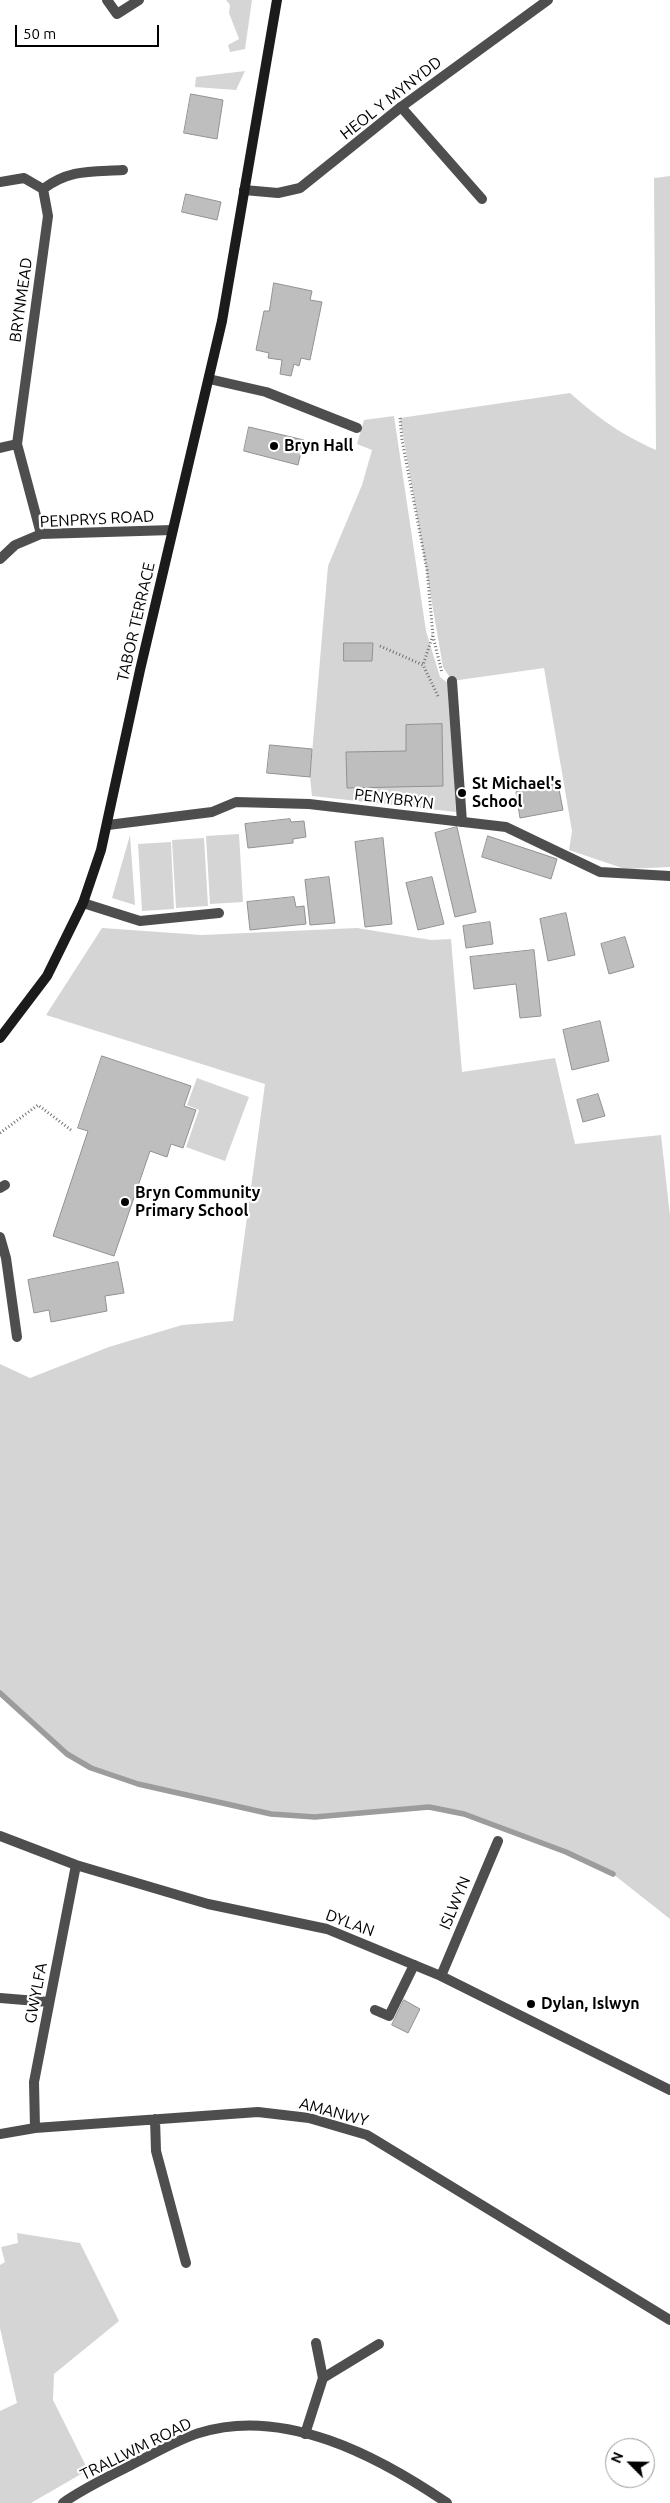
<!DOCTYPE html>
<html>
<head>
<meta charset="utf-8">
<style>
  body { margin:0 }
  #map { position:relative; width:670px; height:2503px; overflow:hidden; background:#fff; font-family:Ubuntu,sans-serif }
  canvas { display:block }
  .north { position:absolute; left:605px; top:2438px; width:50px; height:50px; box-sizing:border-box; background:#fff; border:1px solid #999; border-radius:50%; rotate:293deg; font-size:14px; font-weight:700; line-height:20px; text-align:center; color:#000 }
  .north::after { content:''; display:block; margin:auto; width:18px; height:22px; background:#000; clip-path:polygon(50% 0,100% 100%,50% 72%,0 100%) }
  .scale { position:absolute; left:15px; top:25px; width:144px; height:22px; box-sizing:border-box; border:2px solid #000; border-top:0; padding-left:6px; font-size:15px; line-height:18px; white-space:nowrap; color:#000; -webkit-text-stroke:4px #fff; paint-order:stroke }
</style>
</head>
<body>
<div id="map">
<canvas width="670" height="2503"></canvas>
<div class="north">N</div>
<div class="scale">50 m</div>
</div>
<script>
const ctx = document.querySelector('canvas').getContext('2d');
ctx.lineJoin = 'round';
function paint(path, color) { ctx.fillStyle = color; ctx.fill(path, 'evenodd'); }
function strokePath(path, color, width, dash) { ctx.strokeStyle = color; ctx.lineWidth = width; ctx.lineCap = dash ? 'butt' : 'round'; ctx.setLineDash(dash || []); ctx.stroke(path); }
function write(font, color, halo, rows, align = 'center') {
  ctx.font = font + ' Ubuntu,sans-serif'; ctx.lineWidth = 4.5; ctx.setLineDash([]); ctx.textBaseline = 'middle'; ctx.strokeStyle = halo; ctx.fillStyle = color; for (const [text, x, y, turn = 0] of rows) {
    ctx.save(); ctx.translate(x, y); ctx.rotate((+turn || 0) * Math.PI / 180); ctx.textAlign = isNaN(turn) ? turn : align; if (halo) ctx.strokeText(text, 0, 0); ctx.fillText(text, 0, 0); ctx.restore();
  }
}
paint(new Path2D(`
  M226 0H252L245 49 230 52 228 45 239 39 229 13 230 5Z
  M245 71 236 90 195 87 196 77Z
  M670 176V867L625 869 569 850 572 831 544 668 452 681 443 667 400 418 570 393C598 418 622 435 656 450L654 178Z
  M394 416 426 631 440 677 449 684 456 812 312 796 310 777 328 566 362 485 372 450 357 444 364 420Z
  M239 834 243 902 210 904 206 836Z
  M130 835 135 905 112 898Z
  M204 838 208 906 176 908 172 840Z
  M171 842 174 909 142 911 138 844Z
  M102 928 202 935 357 928 431 940 451 939 462 1072 555 1058 575 1144 661 1135 670 1216V1919L613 1874 566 1852 464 1814 429 1807 315 1817 271 1814 138 1784 91 1768 67 1754 0 1693V1364L30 1378 109 1347 182 1325 233 1321 265 1084 46 1015Z
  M197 1078 249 1097 225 1161 186 1147 199 1110 187 1105Z
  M17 2233 80 2243 119 2321 54 2374 53 2400 88 2470 31 2503H0V2411L17 2403 0 2328V2265L5 2262 1 2247 18 2243Z`), '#d5d5d5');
strokePath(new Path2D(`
  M0 1693 67 1754 91 1768 138 1784 271 1814 315 1817 429 1807 464 1814 566 1852 613 1874`), '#9c9c9c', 5.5);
const building = new Path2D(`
  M191 94 223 100 217 139 184 133Z
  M186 194 221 202 217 220 182 212Z
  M274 283 312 291 310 300 322 302 310 360 301 358 299 366 294 364 291 376 280 374 282 360 268 358 269 353 256 350 264 311H269Z
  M249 427 304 440 298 465 244 451Z
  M344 643H373L372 661H344Z
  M442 724 443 786 347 788 346 752 406 751V725Z
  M270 745 312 749 310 777 267 773Z
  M558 784 563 810 520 818 516 792Z
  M290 819 291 822 304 821 306 837 293 839V843L248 848 245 824Z
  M457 827 476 912 455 917 435 833Z
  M488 836 557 859 551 879 482 857Z
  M383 838 392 924 365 927 355 842Z
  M329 877 335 923 310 925 305 880Z
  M432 877 444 924 418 930 406 883Z
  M294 897 296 907 304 906 306 924 250 930 247 902Z
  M566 913 575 955 548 961 540 919Z
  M490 922 493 944 466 948 463 926Z
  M625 937 634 967 609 974 601 944Z
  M534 950 541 1016 520 1018 516 984 474 989 470 957Z
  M600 1021 609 1061 572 1070 563 1030Z
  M102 1056 191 1086 184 1106 196 1110 183 1148 171 1144 167 1157 150 1151 114 1256 53 1236 88 1131 78 1128Z
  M598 1094 605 1116 583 1122 577 1100Z
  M118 1262 124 1293 105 1296 107 1311 51 1322 49 1310 34 1313 28 1280Z
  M404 2000 420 2009 408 2033 392 2025Z`);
paint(building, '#bebebe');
strokePath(building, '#929292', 1);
strokePath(new Path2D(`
  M400 418 402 440 427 570 433 635 423 665
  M433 636 442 673
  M380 646 423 665 438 696
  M0 1133 38 1105 71 1130`), '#707070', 3, [1, 2.5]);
strokePath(new Path2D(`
  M401 107 482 199
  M209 379 266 392 357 428
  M452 681 462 822
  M83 903 140 921 219 913
  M0 1188 5 1185
  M0 1237 6 1258 17 1337
  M375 2010 389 2016 414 1965
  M323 2378 379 2344
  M305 2434 323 2378 316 2343`), '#4e4e4e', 10);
strokePath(new Path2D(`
  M107 0 117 14 139 0
  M0 182 24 178 43 189 48 216 17 444 41 534
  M43 189C70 169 91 172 123 170
  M244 190 278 193 300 188 401 107 548 0
  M0 448 17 444
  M0 559 15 545 41 534 172 530
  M108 825 212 812 236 802 309 804 506 827 600 872 670 876
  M0 1836 76 1865 208 1904 327 1929 441 1976 670 2090
  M441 1976 498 1841
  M0 1998 49 2002
  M155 2119 156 2151 186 2263
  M35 2128 34 2082 76 1865
  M0 2134 35 2128 258 2112 309 2118 367 2135 670 2320`), '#4e4e4e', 10);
strokePath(new Path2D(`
  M63 2503C84 2488 110 2476 133 2464 154 2454 176 2440 199 2433 284 2406 378 2456 447 2503`), '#4e4e4e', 10);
strokePath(new Path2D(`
  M0 1038 47 976 83 903 101 850 140 670 222 321 277 0`), '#1b1b1b', 10);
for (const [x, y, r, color] of [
  [274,446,5,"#000"],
  [462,793,5,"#000"],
  [125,1202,5,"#000"],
  [531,2004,5,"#000"]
]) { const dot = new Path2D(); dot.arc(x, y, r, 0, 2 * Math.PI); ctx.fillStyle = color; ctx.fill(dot); strokePath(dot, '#fff', 2); }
write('16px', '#000', '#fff', [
  ["HEOL Y MYNYDD",391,98,-38],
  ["BRYNMEAD",21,300,-82],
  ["PENPRYS ROAD",97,519,-3],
  ["TABOR TERRACE",136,622,-77],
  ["PENYBRYN",394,799,7],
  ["ISLWYN",455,1903,-67],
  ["DYLAN",350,1923,20],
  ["GWYLFA",36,1993,-79],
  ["AMANWY",334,2112,15],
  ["TRALLWM ROAD",136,2449,-26]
]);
write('bold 16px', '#000', '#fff', [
  ["Bryn Hall",284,446],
  ["St Michael's",472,784],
  ["School",472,802],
  ["Bryn Community",135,1193],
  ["Primary School",135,1211],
  ["Dylan, Islwyn",541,2004]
], 'left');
</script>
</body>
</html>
